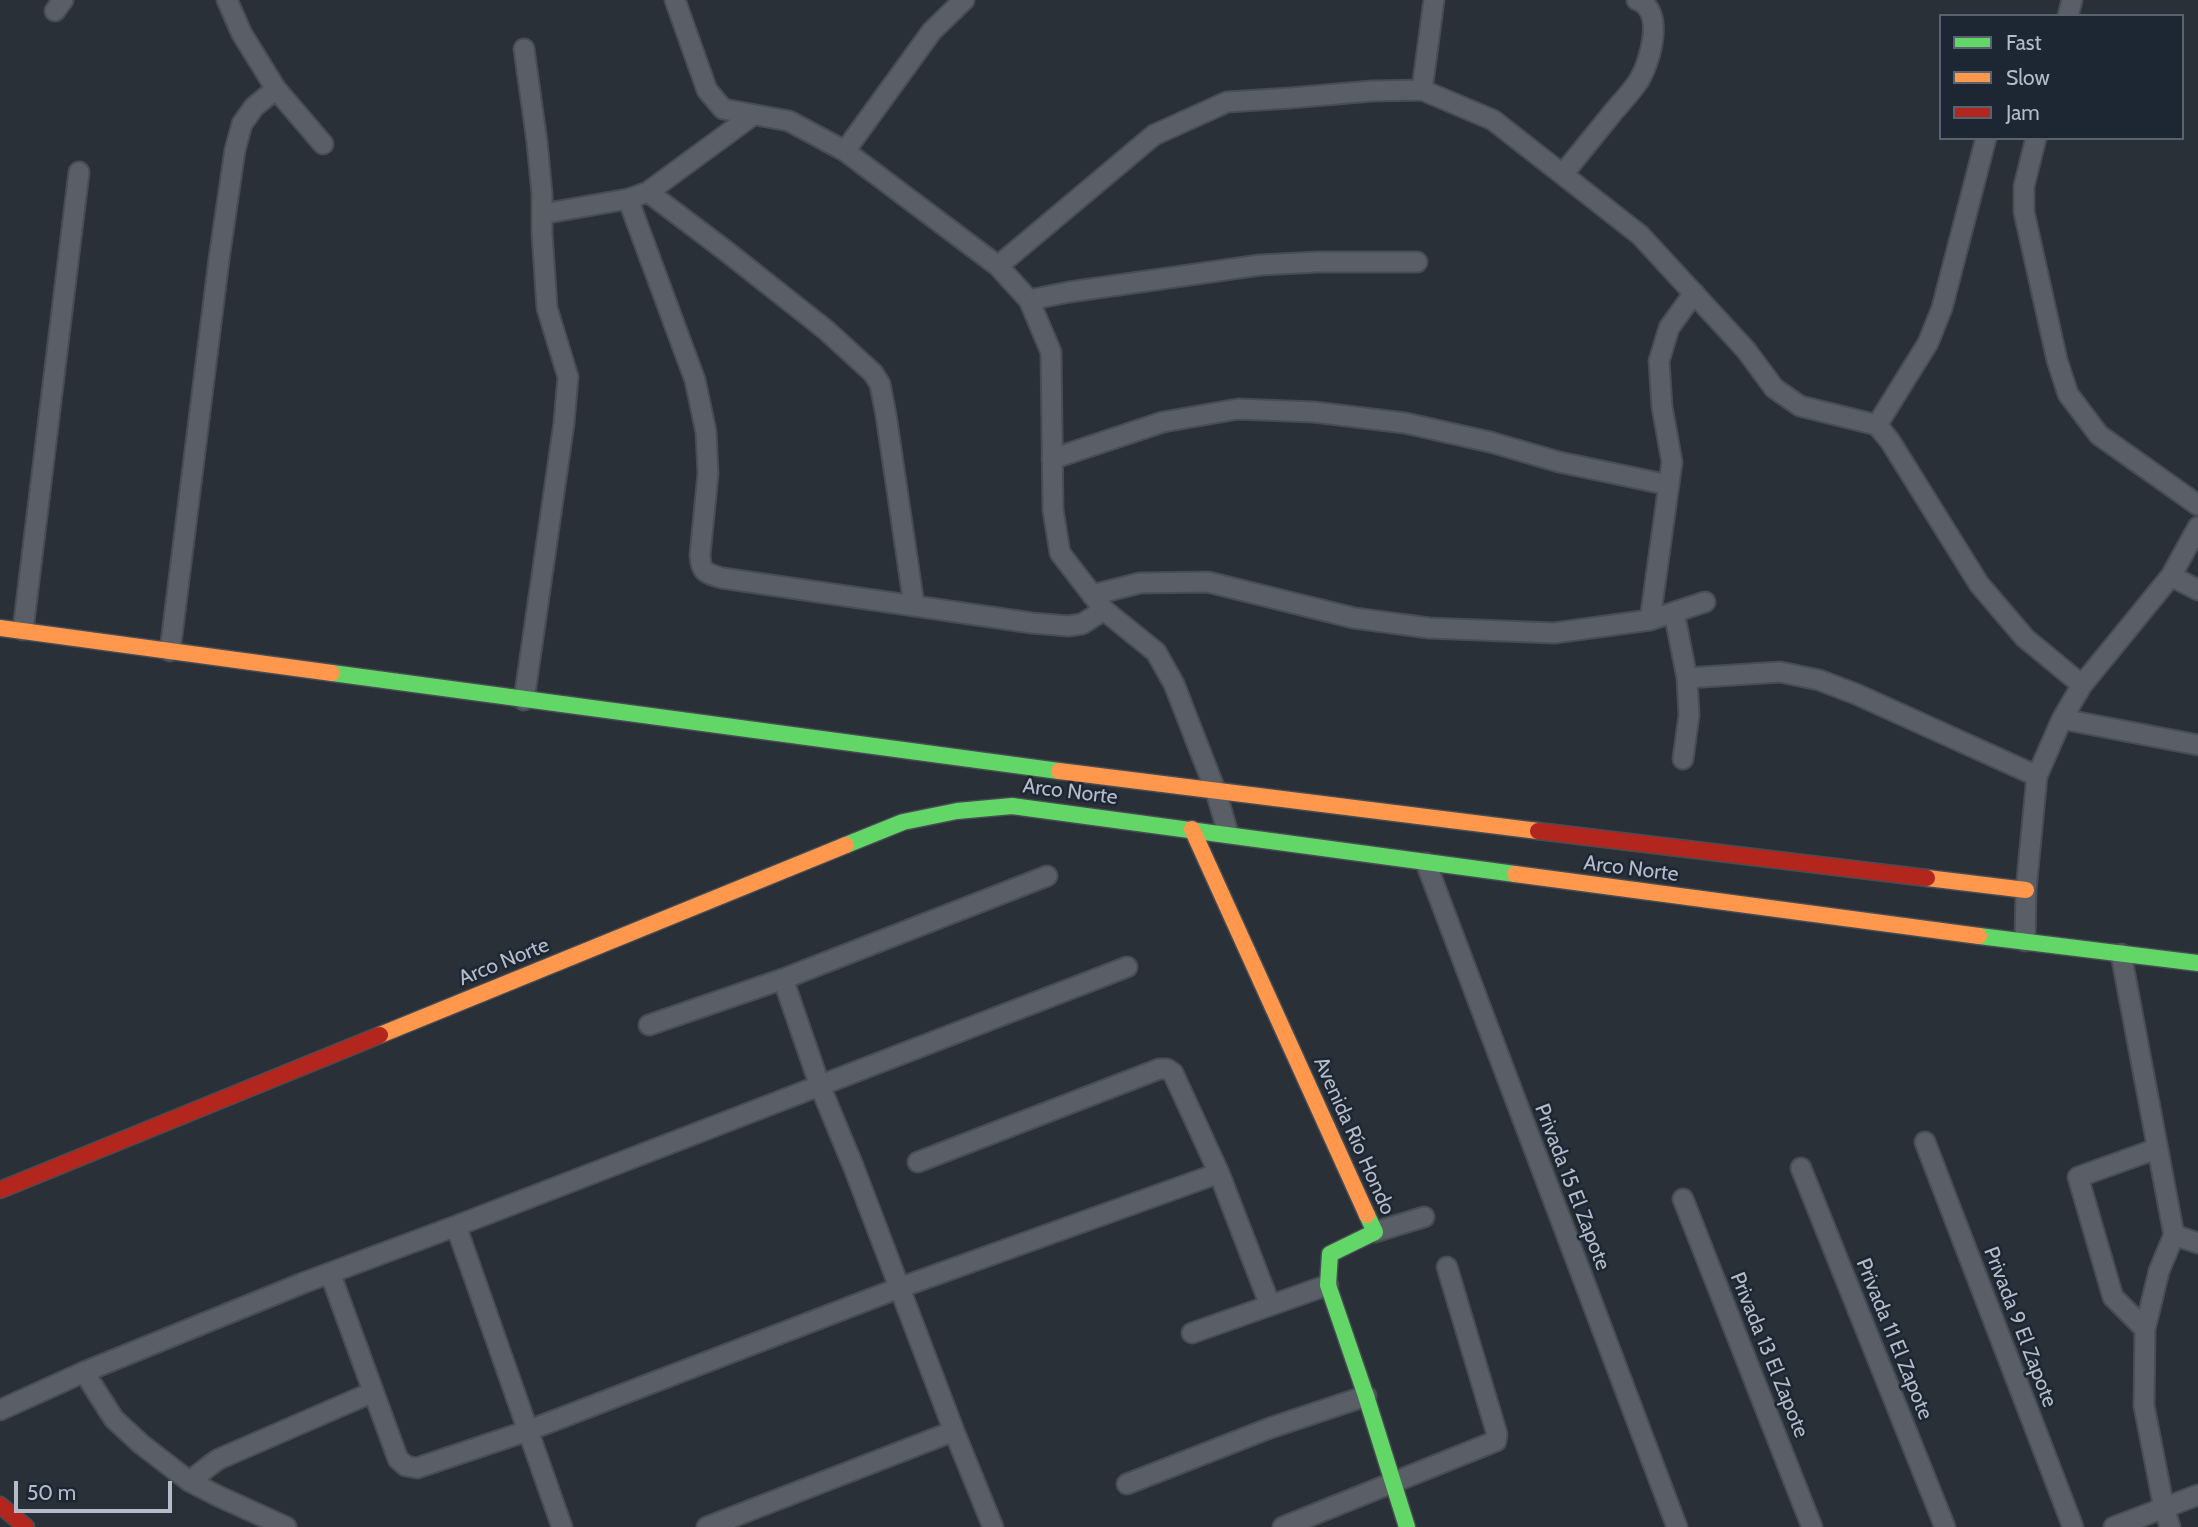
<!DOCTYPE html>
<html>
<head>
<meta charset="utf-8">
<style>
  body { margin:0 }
  #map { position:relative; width:2198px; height:1527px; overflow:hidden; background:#2a3038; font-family:Cabin,sans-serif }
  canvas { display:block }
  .legend { position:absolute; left:1939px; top:14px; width:245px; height:126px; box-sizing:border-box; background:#1d2633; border:2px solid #59626f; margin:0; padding:9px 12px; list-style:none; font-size:21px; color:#b4bcc9 }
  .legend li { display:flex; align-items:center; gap:14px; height:35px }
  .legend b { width:35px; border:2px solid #59626f }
  .scale { position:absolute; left:14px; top:1481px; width:158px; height:32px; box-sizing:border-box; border:4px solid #b4bcc9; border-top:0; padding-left:9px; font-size:21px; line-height:24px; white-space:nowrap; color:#b4bcc9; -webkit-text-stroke:5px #1d2633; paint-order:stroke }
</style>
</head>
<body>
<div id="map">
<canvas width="2198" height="1527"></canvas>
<ul class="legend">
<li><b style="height:9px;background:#63d668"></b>Fast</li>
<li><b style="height:9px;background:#ff974d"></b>Slow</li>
<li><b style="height:9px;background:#b3261e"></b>Jam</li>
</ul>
<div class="scale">50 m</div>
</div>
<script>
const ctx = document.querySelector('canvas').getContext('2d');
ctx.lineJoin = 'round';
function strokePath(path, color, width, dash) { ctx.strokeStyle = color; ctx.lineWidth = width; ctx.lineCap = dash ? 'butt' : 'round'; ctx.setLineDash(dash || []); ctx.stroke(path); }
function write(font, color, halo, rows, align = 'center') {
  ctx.font = font + ' Cabin,sans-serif'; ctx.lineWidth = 5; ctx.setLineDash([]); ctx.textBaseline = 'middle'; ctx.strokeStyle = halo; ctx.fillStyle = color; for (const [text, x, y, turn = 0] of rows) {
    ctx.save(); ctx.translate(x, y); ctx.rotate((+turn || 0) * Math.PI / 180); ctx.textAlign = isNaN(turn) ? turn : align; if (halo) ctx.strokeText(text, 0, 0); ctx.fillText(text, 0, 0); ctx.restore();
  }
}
const street = new Path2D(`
  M227 0 242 34 276 89 323 144
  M675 0 707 90 723 109 789 121 845 151 998 266 1029 300 1051 352 1053 510 1060 553 1104 610 1156 652 1174 684 1216 792 1228 833
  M55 11 63 0
  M2068 16 2072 0
  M1422 90 1434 0
  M2036 138 2024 186V212L2057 360 2068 394 2099 435 2198 505
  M845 151 932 31 964 0
  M1563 174C1580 153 1597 132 1614 111 1622 102 1631 92 1638 82 1650 63 1666 10 1637 0
  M648 192 726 251 826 330 873 373 880 384 886 415 914 605
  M628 199 695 380 706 432 708 474 700 555C701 573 706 573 722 578L1032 623 1068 626 1082 624 1104 610
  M542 214 628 199 648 192 753 115
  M998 266 1154 135 1227 102 1290 98 1372 91 1422 90 1493 120 1640 235 1746 350 1774 388 1800 406 1877 425 1890 441 1979 584 2025 638 2082 685
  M1029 300 1069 292 1260 265 1317 262H1417
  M1877 425 1928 343 1942 308 1986 138
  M1052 459 1163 422 1238 409 1314 412 1405 423 1490 442 1559 462 1669 485
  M2171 576 2198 590
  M1092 595 1140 583 1208 582 1354 618 1429 628 1554 633 1650 620 1705 602
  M1674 612 1687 678 1689 715 1683 759
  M1650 620 1672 462 1662 407 1659 361 1669 328 1694 293
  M23 630 79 172
  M170 651 219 259 235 150 242 124 254 107 276 89
  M1687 678 1780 672 1819 680 1856 694 2037 776
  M524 700 564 423 568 377 547 308 542 233V194L537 142 524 49
  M2062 719 2198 745
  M1426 863 1677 1527
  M2025 941 2026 890 2037 776 2062 719 2082 685 2171 576 2198 527
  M2121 954 2174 1235
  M783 979 820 1086 854 1168 954 1431 993 1527
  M649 1025 783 979 1047 876
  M1925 1142 2073 1527
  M918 1162 1159 1069H1167L1173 1073 1219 1173 1270 1305
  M1801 1168 1945 1527
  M1683 1199 1812 1527
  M456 1226 562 1527
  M1375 1232 1424 1217
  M2174 1235 2198 1243
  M330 1273 398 1459 406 1466 417 1468 527 1431 899 1288 1219 1173
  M2145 1329 2113 1297 2078 1177 2156 1149
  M1192 1333 1328 1285
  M84 1372 114 1419 141 1444 189 1481 218 1496 286 1527
  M0 1410 84 1372 303 1283 456 1226 1127 967
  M189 1481C200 1474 208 1466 219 1459L373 1392
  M1127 1484 1270 1428 1366 1396
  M707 1527 954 1431
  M1283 1527 1496 1441 1497 1434 1447 1267
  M2114 1527 2198 1495
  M2170 1527 2164 1508 2144 1406 2145 1329 2159 1271 2174 1235`);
const fast = new Path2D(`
  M332 673 1059 771
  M846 845 903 822 957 811 1012 806 1515 874
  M1979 936 2198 963
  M1367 1215 1375 1232 1330 1254 1328 1285 1366 1396 1407 1527`);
const slow = new Path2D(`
  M0 628 332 673
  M1059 771 1538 831
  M1192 829 1367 1215
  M1515 874 1979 936
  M1927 878 2026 890
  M380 1035 846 845`);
const jam = new Path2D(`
  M1538 831 1927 878
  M0 1190 380 1035
  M0 1505 26 1527`);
strokePath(street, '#484c53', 23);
strokePath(fast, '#484c53', 19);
strokePath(slow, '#484c53', 19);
strokePath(jam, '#484c53', 19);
strokePath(street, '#5a5e66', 19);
strokePath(fast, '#63d668', 16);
strokePath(slow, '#ff974d', 16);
strokePath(jam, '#b3261e', 16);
write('21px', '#b4bcc9', '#1d2633', [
  ["Arco Norte",1070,792,7],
  ["Arco Norte",1631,869,7],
  ["Arco Norte",504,962,-22],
  ["Avenida Río Hondo",1354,1136,66],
  ["Privada 15 El Zapote",1572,1187,69],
  ["Privada 9 El Zapote",2020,1327,69],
  ["Privada 11 El Zapote",1894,1339,68],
  ["Privada 13 El Zapote",1769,1355,68]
]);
</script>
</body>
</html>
